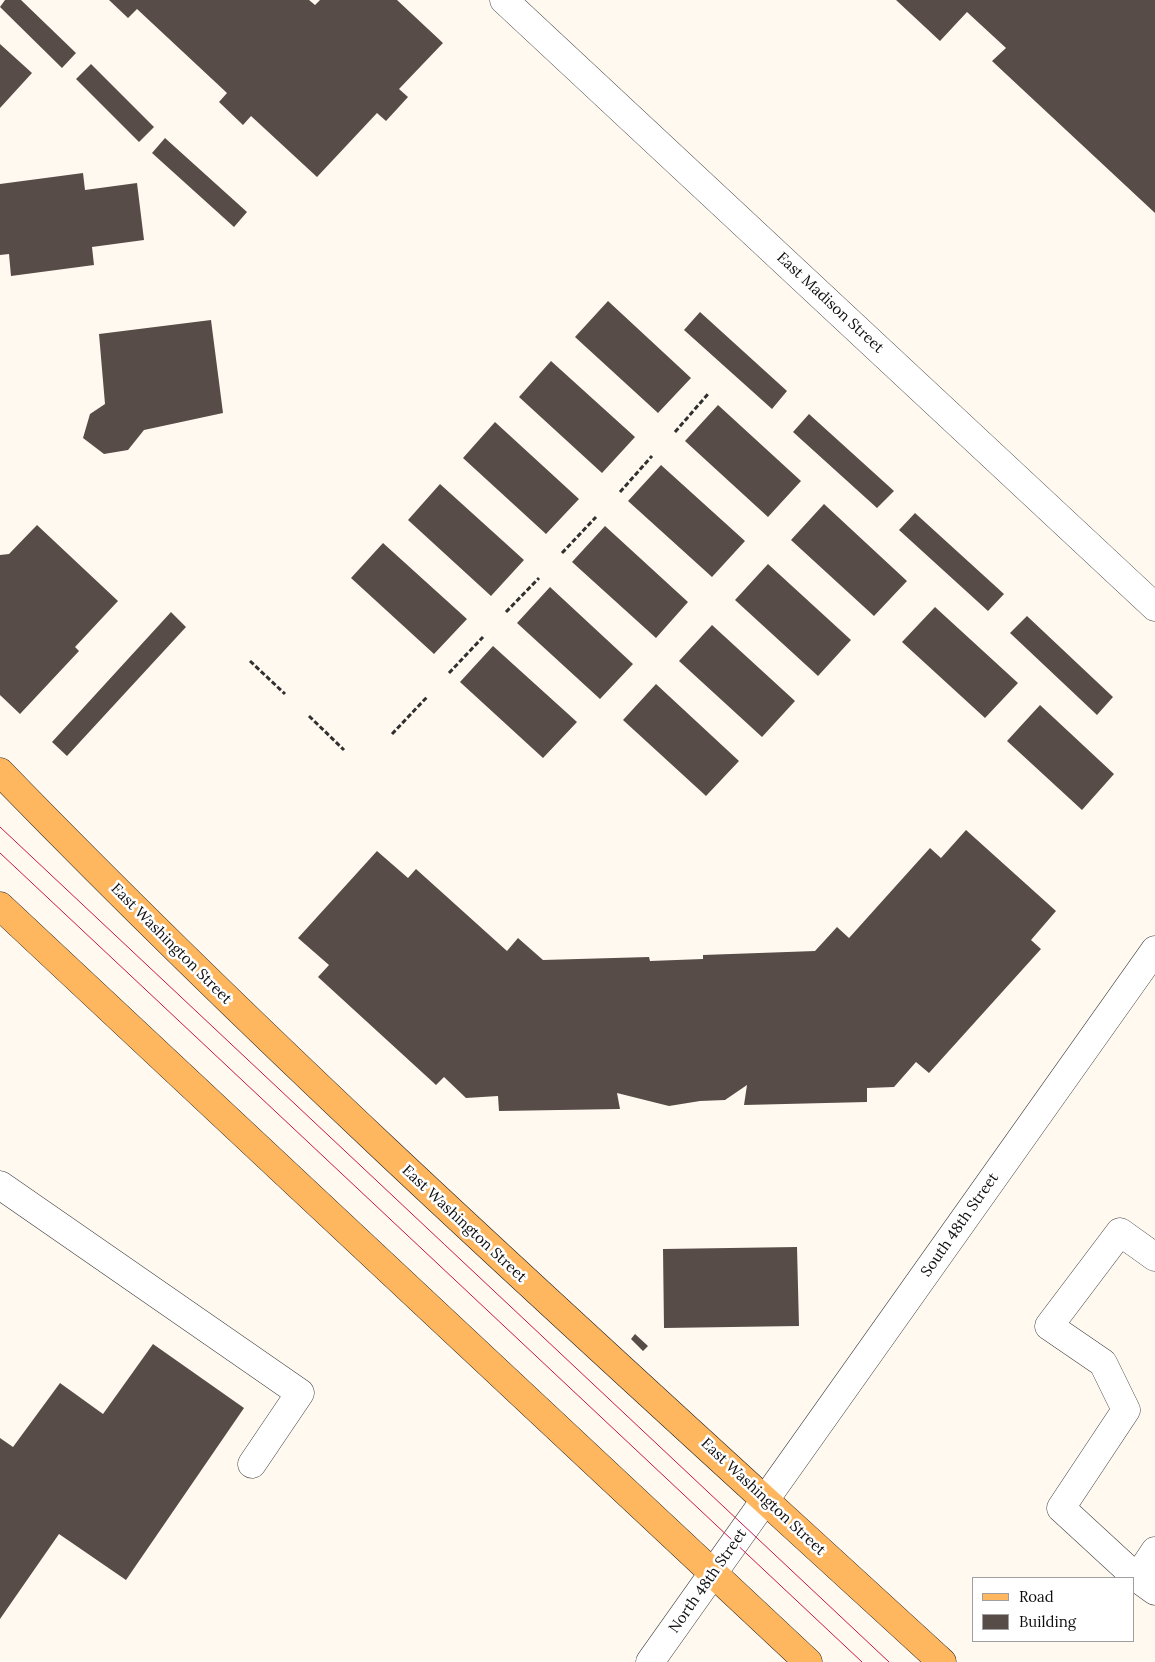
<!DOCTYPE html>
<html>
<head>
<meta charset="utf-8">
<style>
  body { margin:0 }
  #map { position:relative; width:1155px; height:1662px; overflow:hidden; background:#fff9ef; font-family:Lora,serif }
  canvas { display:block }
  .legend { position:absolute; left:972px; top:1577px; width:162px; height:65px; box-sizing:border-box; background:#fff; border:1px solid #9f9f9f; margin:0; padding:6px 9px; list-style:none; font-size:15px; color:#0e0e0e }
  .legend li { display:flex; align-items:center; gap:10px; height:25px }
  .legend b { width:25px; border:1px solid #9f9f9f }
</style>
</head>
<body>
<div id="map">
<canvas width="1155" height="1662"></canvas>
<ul class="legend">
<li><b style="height:6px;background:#ffb75f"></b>Road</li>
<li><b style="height:14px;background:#584c49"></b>Building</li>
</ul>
</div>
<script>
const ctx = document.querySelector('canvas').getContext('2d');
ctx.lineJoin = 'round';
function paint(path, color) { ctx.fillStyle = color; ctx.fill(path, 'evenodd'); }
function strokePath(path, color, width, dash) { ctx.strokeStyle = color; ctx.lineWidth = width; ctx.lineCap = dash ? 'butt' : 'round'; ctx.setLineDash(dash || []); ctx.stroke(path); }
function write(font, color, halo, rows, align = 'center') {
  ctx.font = font + ' Lora,serif'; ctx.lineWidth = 5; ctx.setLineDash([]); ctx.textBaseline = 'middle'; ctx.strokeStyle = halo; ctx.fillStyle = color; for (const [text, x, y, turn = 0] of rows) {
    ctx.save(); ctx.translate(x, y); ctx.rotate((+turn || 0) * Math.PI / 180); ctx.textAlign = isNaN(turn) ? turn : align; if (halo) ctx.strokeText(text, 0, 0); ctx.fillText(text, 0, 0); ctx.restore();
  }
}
paint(new Path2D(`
  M5 0H21L76 53 62 68 0 7Z
  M109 0H309L315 5 320 0H397L443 43 399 89 408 97 386 121 377 113 317 177 251 116 243 125 219 102 227 93 137 9 128 18Z
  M896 0H1155V213L992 61 1006 48 967 12 940 41Z
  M0 44 32 73 0 108Z
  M91 64 154 127 139 142 76 79Z
  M165 138 247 212 234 227 152 153Z
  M83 173 85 190 137 183 144 240 92 247 94 265 11 276 9 254 0 255V184Z
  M608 301 691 378 658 413 575 337Z
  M700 312 787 391 772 409 684 330Z
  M211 320 223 413 144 430 128 450 104 454 83 438 90 414 105 404 99 334Z
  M551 361 635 437 602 473 519 397Z
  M718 405 801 481 768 517 685 441Z
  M809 414 894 491 877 508 793 432Z
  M495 422 579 499 546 534 463 458Z
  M661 465 745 541 712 577 628 501Z
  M440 484 524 560 491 596 408 520Z
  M824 504 907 581 874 616 791 540Z
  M915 513 1004 594 988 611 899 530Z
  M37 525 118 601 75 647 79 651 20 714 0 695V555L9 554Z
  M605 526 688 602 656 638 572 562Z
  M383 543 467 619 434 654 351 578Z
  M768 564 851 640 818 676 735 600Z
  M550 587 633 664 600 699 517 623Z
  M935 607 1018 683 985 718 902 642Z
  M171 612 186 627 67 756 52 742Z
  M1027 616 1113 697 1097 715 1010 633Z
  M712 625 795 701 762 737 679 661Z
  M493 646 577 722 543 758 460 682Z
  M656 684 739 761 706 796 623 720Z
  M1040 705 1114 774 1082 810 1007 741Z
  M966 830 1056 911 1031 940 1041 949 929 1073 916 1062 894 1087 867 1088V1102L744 1105 747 1085 725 1100 700 1101 669 1106 617 1093 620 1109 499 1111 498 1096 466 1098 444 1077 436 1085 318 977 329 965 298 938 377 851 408 878 416 869 507 951 518 938 543 960 649 957 650 961 703 959V955L815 951 837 927 849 938 930 848 941 858Z
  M797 1247 799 1326 664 1328 663 1249Z
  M635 1334 648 1346 643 1351 631 1339Z
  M153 1344 244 1408 126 1580 59 1534 0 1619V1438L13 1447 60 1383 103 1414Z`), '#584c49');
const minor = new Path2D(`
  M504 0 1155 607
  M0 1185 300 1393 252 1464
  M1155 1257 1120 1232 1049 1326 1103 1363 1126 1410 1061 1508 1137 1578 1155 1591
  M1137 1578 1155 1551
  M650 1662 1155 950`);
const major = new Path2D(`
  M0 772C301 1082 624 1370 942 1662
  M0 906 808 1662`);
strokePath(minor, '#414141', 29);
strokePath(major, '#1f1f1f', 29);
strokePath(new Path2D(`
  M675 432 708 394
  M620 492 652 456
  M562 553 596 517
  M506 612 539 578
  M250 661 285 694
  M449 673 483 637
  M309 716 344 750
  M392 734 427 697`), '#303030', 3, [5, 2.5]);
strokePath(minor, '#fff', 28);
strokePath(major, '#ffb75f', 28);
strokePath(new Path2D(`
  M0 827 889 1662
  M0 853 862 1662`), '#cd1745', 1);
write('15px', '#0e0e0e', '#fff', [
  ["East Madison Street",830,303,43],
  ["East Washington Street",171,944,45],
  ["East Washington Street",464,1224,43],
  ["South 48th Street",960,1225,-55],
  ["East Washington Street",763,1497,43],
  ["North 48th Street",708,1581,-55]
]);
</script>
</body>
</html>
